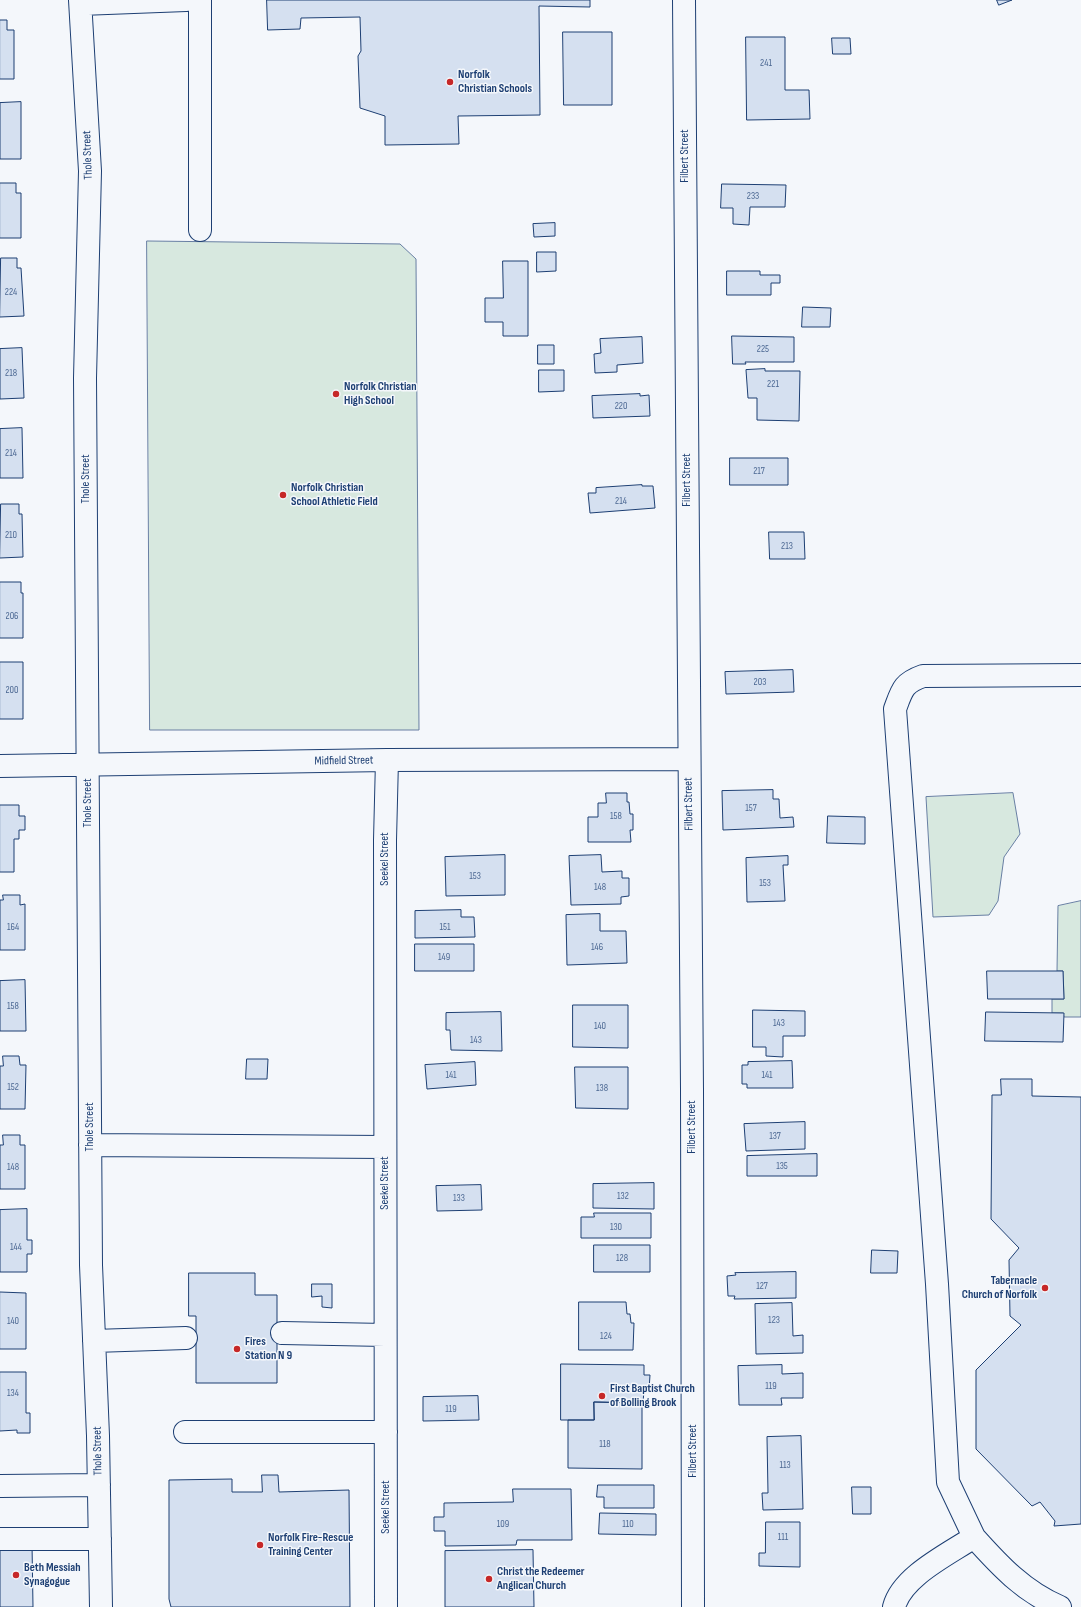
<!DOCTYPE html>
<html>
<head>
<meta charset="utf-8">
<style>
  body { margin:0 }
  canvas { display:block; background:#f4f7fb }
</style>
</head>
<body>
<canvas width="1081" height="1607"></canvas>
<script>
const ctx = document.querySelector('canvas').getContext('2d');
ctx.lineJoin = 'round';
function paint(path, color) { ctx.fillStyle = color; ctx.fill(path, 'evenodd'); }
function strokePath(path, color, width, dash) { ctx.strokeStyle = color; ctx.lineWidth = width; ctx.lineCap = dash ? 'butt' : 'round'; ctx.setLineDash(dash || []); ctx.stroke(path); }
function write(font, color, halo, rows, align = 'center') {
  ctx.font = font + ' "Sofia Sans Condensed",sans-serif'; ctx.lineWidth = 3; ctx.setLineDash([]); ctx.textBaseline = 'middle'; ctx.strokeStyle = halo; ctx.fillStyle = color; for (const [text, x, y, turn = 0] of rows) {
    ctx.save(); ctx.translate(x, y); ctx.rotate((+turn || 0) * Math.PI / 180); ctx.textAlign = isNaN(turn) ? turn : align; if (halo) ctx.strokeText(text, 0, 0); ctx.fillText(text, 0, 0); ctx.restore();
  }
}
const green = new Path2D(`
  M147 241 400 244 416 259 419 730H150Z
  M1013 793 1020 834 1004 857 998 901 989 915 933 917 926 797Z
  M1081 901V1017H1064L1063 1013H1052V999H1064L1063 971H1057L1058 906Z`);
paint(green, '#d7e8df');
strokePath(green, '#687fa3', 1);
const building = new Path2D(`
  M267 0H590V7L539 6 540 115 458 116 459 144 385 145V116L360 108 358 56 361 51 360 17 301 18 300 29 268 30Z
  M997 0H1012L999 5Z
  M0 20H7V30H14V79H0Z
  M563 32H612V105H564Z
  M746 37H785V90H809L810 119 747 120Z
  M832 38H850L851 54H833Z
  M21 102V159H0V103Z
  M0 183H16V193H21V238H0Z
  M722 184 786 185 785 207H750L749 225 733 224V208H721Z
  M555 223V236L534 237 533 224Z
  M537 252H556V271L537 272Z
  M1 258H17V268H21L24 316 0 317Z
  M503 261H528V336H503V322H485V298H503Z
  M727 271H760V275H780V283H771V295H727Z
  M803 307 831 308 830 327H802Z
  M732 336 794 337V362H745L746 364H733Z
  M642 337 643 363 617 365V372L595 373 594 354 601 353 600 339Z
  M538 345H554V364H538Z
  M22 348 24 398 0 399V349Z
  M765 369V371H800L799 421 757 420V398H748L746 370Z
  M539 370H564V391L539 392Z
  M640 394V396L649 395 650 416 593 418 592 396Z
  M22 428 23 478H0V429Z
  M730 458H788V485H730Z
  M642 485V486H653L655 508 590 513 588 493H596V488Z
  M1 504H19V514H22L23 557 0 558Z
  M769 532H804L805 559H770Z
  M0 582H21V593H23V638H0Z
  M0 662H23V719H0Z
  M793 670 794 692 726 694 725 672Z
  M773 790V799H779L780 818 793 817 794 827 723 830 722 791Z
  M606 793H627V802H629L630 814H633V830H630L631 842H588V817H598V803H606Z
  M0 805H19V816H25V830H19V839H14V872H0Z
  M828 816 865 817V844L827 843Z
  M505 855V895L446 896 445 857Z
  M601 855 602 872 622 871V878H629V896L621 897V904L571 905 569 856Z
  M788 856V865H783L785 901 747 902 746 858Z
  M3 895H20V905L25 904V950H0V900H3Z
  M461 910V917H474L475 937 415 938V911Z
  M600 914V931H626L627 963 567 965 566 915Z
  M415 944H474V971H415Z
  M987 971H1063L1064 999H988Z
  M25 980 26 1031H0V981Z
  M573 1005H628V1048L573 1047Z
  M753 1010 805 1011V1036H783V1057L766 1056V1047H753Z
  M501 1012 502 1051 451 1050 450 1030H446V1013Z
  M986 1012 1064 1013 1063 1042 985 1041Z
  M3 1056H19L20 1065H26L25 1109H0V1066H3Z
  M247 1059H268L267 1079H246Z
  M792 1061 793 1088H747V1084H742V1065H748V1062Z
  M475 1062 476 1085 427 1089 425 1065Z
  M575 1067H628V1109L576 1108Z
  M1001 1079H1032V1096L1081 1097V1524L1054 1526 1055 1521 1040 1502 1032 1506 976 1449V1370L1021 1325 1010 1316 1009 1260 1019 1248 991 1219 992 1095H1001Z
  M805 1122V1149L746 1151 744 1124Z
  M3 1135H20V1145H25V1189H0V1145H3Z
  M817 1154V1176H747V1156Z
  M654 1183V1209L593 1208V1184Z
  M481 1185 482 1210 437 1211 436 1186Z
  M27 1209V1240H32V1254H27V1272H0V1210Z
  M594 1213H651V1238H581V1217H594Z
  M594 1245H650V1272H594Z
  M872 1250 898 1251 897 1273H871Z
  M796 1272V1298L734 1299 735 1296H728L727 1276 736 1275 735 1273Z
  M189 1273H255V1295H277V1383H196V1316H189Z
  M312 1284H332V1308L322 1307V1296L312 1297Z
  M0 1292 26 1293V1349H0Z
  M579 1302H626L627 1314H630L631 1323H634L633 1350H579Z
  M792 1303 793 1336 803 1335V1353L756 1354 755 1304Z
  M561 1364 644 1365V1375H650L649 1390H644L643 1403 594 1402V1420H561Z
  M782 1365V1374L803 1373V1398H781L782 1405H739L738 1366Z
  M0 1372H26V1413H30V1433H17V1430L0 1431Z
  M478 1396 479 1420 423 1421V1397Z
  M594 1402 642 1403V1469L568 1468V1420H594Z
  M801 1436 803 1509 763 1510 762 1493H768L767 1437Z
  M262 1475H278L279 1492 349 1490 350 1607H171L169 1599V1480L232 1479V1492H262Z
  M598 1485H654V1508H604V1497H597Z
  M852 1487H871V1514H853Z
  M513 1489H571L572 1540H517L516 1545 445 1546V1531H434V1517H444V1503L513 1502Z
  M600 1513 656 1514V1535L599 1534Z
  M766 1522H800V1567L759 1566V1553H765Z
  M32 1543 33 1607H0V1544Z
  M533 1550 534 1607H445V1551Z`);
paint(building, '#d5e0f0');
strokePath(building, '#1d3f73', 1);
const minor = new Path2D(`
  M80 0 90 171 85 378 91 1265 98 1436 101 1607
  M684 0 692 1088 693 1607
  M81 4 186 0
  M200 230V0
  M0 766 387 760 688 759
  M90 1145 385 1147
  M282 1333 385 1335
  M94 1341 186 1338
  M185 1432H386
  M0 1486 99 1485
  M974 1537 948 1482 937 1284 895 709C902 690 903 683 923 676L1081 675
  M0 1539H100
  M386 1607 385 840 387 760
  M894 1607C902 1576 949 1554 974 1537 999 1565 1024 1592 1060 1607`);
strokePath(minor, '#1d3f73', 24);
strokePath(minor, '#f4f7fb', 22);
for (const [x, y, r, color] of [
  [450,82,4,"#c62828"],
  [336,394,4,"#c62828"],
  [283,495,4,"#c62828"],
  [1045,1288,4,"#c62828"],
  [237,1349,4,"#c62828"],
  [602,1396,4,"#c62828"],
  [260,1545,4,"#c62828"],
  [16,1575,4,"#c62828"],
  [489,1579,4,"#c62828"]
]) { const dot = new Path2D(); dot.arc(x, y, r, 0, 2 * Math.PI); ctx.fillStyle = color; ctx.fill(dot); strokePath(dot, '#f4f7fb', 1.5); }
write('10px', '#4b6792', null, [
  ["241",766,63],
  ["233",753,196],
  ["224",11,292],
  ["225",763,349],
  ["218",11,373],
  ["221",773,384],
  ["220",621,406],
  ["214",11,453],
  ["217",759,471],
  ["214",621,501],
  ["210",11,535],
  ["213",787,546],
  ["206",12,616],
  ["203",760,682],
  ["200",12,690],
  ["157",751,808],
  ["158",616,816],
  ["153",475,876],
  ["153",765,883],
  ["148",600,887],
  ["164",13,927],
  ["151",445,927],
  ["146",597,947],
  ["149",444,957],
  ["158",13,1006],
  ["143",779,1023],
  ["140",600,1026],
  ["143",476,1040],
  ["141",451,1075],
  ["141",767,1075],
  ["152",13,1087],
  ["138",602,1088],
  ["137",775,1136],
  ["135",782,1166],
  ["148",13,1167],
  ["132",623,1196],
  ["133",459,1198],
  ["130",616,1227],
  ["144",16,1247],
  ["128",622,1258],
  ["127",762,1286],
  ["123",774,1320],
  ["140",13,1321],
  ["124",606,1336],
  ["119",771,1386],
  ["134",13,1393],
  ["119",451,1409],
  ["118",605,1444],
  ["113",785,1465],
  ["109",503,1524],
  ["110",628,1524],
  ["111",783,1537]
]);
write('bold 12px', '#1d3f73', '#f4f7fb', [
  ["Norfolk",458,75],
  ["Christian Schools",458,89],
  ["Norfolk Christian",344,387],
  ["High School",344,401],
  ["Norfolk Christian",291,488],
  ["School Athletic Field",291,502],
  ["Tabernacle",1037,1281,"right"],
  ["Church of Norfolk",1037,1295,"right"],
  ["Fires",245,1342],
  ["Station N 9",245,1356],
  ["First Baptist Church",610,1389],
  ["of Bolling Brook",610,1403],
  ["Norfolk Fire-Rescue",268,1538],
  ["Training Center",268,1552],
  ["Beth Messiah",24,1568],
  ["Synagogue",24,1582],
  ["Christ the Redeemer",497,1572],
  ["Anglican Church",497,1586]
], 'left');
write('12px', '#1d3f73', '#f4f7fb', [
  ["Thole Street",88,155,-92],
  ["Filbert Street",685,156,-90],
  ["Thole Street",86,479,-90],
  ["Filbert Street",687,480,-90],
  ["Midfield Street",344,761,-1],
  ["Thole Street",88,803,-90],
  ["Filbert Street",689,804,-91],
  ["Seekel Street",385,859,-90],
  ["Thole Street",90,1127,-90],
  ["Filbert Street",692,1127,-90],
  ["Seekel Street",385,1183,-90],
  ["Thole Street",98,1451,-91],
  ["Filbert Street",693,1451,-90],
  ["Seekel Street",386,1507,-90]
]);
</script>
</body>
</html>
